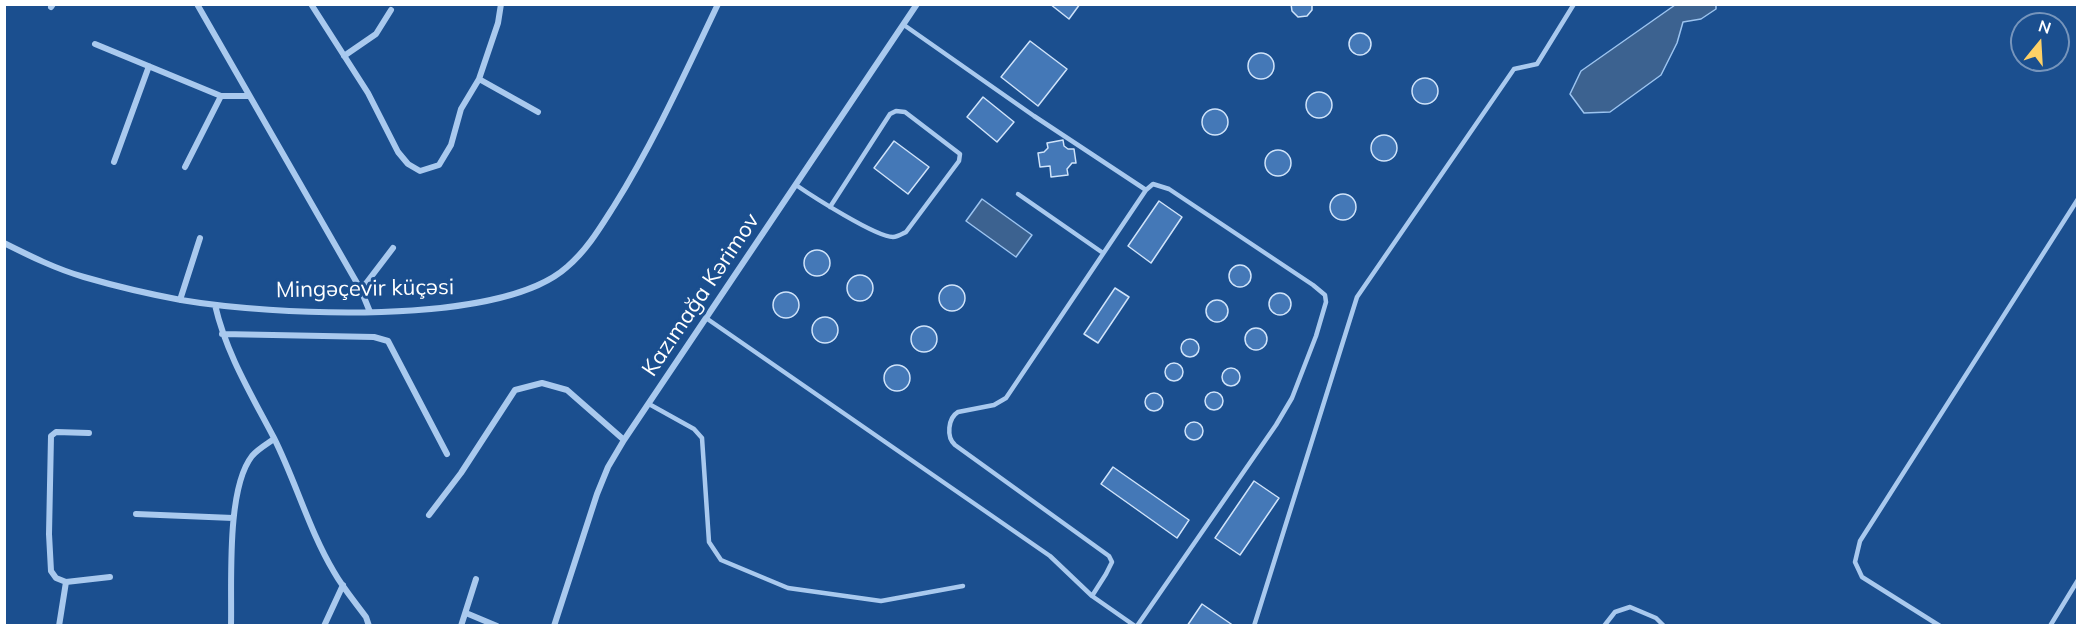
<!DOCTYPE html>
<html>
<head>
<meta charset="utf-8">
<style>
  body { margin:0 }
  #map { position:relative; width:2082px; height:630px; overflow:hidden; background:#1b4f8f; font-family:Mulish,sans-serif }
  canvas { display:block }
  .frame { position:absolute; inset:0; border:6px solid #fff; pointer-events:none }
  .north { position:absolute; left:2010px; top:12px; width:60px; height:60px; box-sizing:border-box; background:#1b4f8f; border:2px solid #7695bc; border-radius:50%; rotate:18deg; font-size:16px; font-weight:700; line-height:24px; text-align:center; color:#fff }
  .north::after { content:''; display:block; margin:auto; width:21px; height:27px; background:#ffd166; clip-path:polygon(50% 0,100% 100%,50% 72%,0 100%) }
</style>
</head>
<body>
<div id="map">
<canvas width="2082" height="630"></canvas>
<div class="frame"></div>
<div class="north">N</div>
</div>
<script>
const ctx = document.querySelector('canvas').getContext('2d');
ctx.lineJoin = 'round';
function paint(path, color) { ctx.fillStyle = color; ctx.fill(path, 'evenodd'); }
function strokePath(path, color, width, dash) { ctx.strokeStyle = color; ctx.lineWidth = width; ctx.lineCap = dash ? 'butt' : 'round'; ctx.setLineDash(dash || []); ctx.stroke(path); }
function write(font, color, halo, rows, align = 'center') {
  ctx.font = font + ' Mulish,sans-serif'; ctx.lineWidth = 6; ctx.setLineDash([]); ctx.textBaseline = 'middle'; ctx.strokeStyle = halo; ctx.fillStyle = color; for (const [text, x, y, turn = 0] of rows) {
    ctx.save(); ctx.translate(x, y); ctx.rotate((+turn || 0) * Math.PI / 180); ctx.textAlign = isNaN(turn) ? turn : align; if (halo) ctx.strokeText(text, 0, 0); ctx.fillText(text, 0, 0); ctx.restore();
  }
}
const water = new Path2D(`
  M1675 5H1716V9L1701 19 1683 22 1677 43 1661 75 1610 112 1584 113 1570 94 1581 71Z
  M982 199 1032 235 1016 257 966 221Z`);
paint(water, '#3c6290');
strokePath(water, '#9cc4f0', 1.5);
const building = new Path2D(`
  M1050 4H1080L1069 19Z
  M1291 4H1312V10L1307 16 1298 17 1292 11Z
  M1349 44a11 11 0 1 1 22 0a11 11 0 1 1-22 0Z
  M1030 41 1067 69 1038 106 1001 77Z
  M1248 66a13 13 0 1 1 26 0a13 13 0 1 1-26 0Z
  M1412 91a13 13 0 1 1 26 0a13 13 0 1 1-26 0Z
  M1306 105a13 13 0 1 1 26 0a13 13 0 1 1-26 0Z
  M983 97 1014 122 997 142 967 117Z
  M1202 122a13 13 0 1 1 26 0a13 13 0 1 1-26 0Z
  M1371 148a13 13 0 1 1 26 0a13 13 0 1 1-26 0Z
  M1063 140 1064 146 1068 149H1074L1076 163H1072L1067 169 1068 175 1051 177 1050 166 1040 167 1038 153 1044 152 1048 148 1047 143Z
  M894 141 929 167 908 194 874 168Z
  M1265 163a13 13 0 1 1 26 0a13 13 0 1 1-26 0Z
  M1330 207a13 13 0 1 1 26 0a13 13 0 1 1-26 0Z
  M1159 201 1182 217 1151 263 1128 246Z
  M804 263a13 13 0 1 1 26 0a13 13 0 1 1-26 0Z
  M1229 276a11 11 0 1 1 22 0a11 11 0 1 1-22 0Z
  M847 288a13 13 0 1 1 26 0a13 13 0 1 1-26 0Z
  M939 298a13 13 0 1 1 26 0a13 13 0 1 1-26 0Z
  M1115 288 1129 297 1098 343 1084 334Z
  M773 305a13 13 0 1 1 26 0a13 13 0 1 1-26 0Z
  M1269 304a11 11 0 1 1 22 0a11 11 0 1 1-22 0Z
  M1206 311a11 11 0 1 1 22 0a11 11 0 1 1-22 0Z
  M812 330a13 13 0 1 1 26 0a13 13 0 1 1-26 0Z
  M911 339a13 13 0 1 1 26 0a13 13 0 1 1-26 0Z
  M1245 339a11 11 0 1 1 22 0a11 11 0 1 1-22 0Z
  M1181 348a9 9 0 1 1 18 0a9 9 0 1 1-18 0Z
  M1165 372a9 9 0 1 1 18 0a9 9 0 1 1-18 0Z
  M884 378a13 13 0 1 1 26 0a13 13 0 1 1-26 0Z
  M1222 377a9 9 0 1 1 18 0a9 9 0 1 1-18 0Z
  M1205 401a9 9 0 1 1 18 0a9 9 0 1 1-18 0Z
  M1145 402a9 9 0 1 1 18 0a9 9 0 1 1-18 0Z
  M1185 431a9 9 0 1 1 18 0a9 9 0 1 1-18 0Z
  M1113 467 1189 520 1177 538 1101 484Z
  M1254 481 1279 498 1240 555 1215 538Z
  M1202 604 1234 626H1187Z`);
paint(building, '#4478b7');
strokePath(building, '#cfe3fa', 1.5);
strokePath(new Path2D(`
  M904 25 1034 116 1146 190
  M796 185C812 196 876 237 893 237 897 237 902 234 906 232L959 161 960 154 905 112 896 111 890 114 830 207
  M1018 194 1103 253
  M706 318 1050 556 1092 596 1135 626
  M649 404 694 429 702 438 709 542 721 560 788 588 881 601 963 586
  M1092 596 1106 574 1112 562 1109 556 955 445C946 437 948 418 958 412L994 405 1006 398 1146 190 1153 184 1169 189 1313 285 1325 295 1326 302 1316 336 1292 398 1276 425 1137 626
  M1254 626 1357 297 1514 69 1537 64 1574 4
  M1604 626 1615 612 1630 607 1656 618 1664 626
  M1940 626 1862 577 1855 562 1860 541 2078 199
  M2050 626 2078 580`), '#a9c9ee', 4.5);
strokePath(new Path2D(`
  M197 4 361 290 370 312
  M311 4 368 93 398 152 408 164 420 171 439 165 451 145 461 109 479 79 498 23 501 4
  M51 7 53 4
  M95 44 221 96H248
  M344 56 376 34 391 10
  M479 79 538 112
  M114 162 149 66
  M185 167 221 96
  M4 243C30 256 56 269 84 277 115 286 149 294 181 300 269 315 499 328 567 267 587 250 600 228 614 206 654 142 685 73 718 4
  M361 290 393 248
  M180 300 200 238
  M215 305C226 353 251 394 274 438 296 482 309 530 334 572 343 588 355 602 366 617L369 626
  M222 334 374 337 388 341 447 454
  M136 514 233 518
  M429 515 461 473 515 390 542 383 567 390 624 440
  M66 582 110 577
  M466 613 497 626
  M59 626 66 582 56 578 51 571 49 534 51 436 56 432 89 433
  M231 626C232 584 226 489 252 456 258 449 267 444 274 439
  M324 626 343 585
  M461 626 476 579
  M554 626 597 494 608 467 624 440 917 4`), '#a9c9ee', 6);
write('22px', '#fff', '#1b4f8f', [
  ["Mingəçevir küçəsi",365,289,-1],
  ["Kazımağa Kərimov",701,295,-56]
]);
</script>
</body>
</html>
